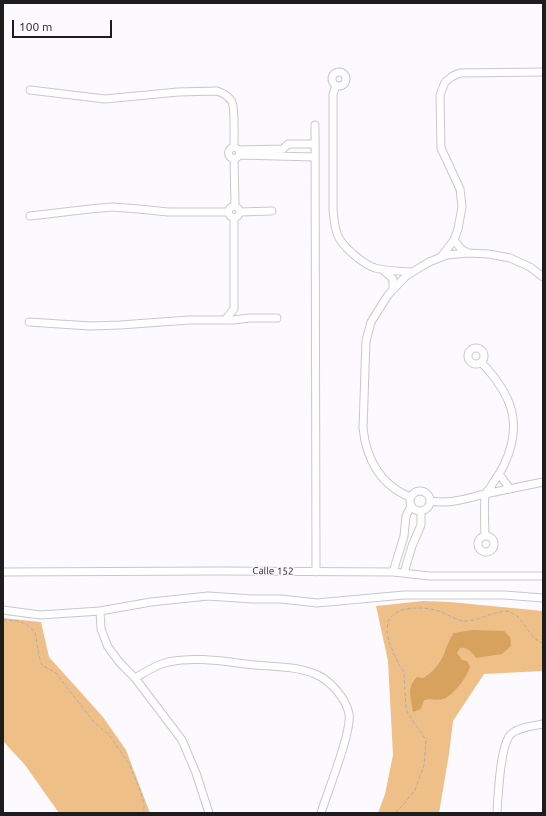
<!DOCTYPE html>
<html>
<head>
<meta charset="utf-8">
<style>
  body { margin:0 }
  #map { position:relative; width:546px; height:816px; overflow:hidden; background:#fcfaff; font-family:Ubuntu,sans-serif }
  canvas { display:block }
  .frame { position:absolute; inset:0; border:4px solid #1e1d1e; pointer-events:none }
  .scale { position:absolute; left:12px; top:20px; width:100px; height:18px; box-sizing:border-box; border:2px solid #1e1d1e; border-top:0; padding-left:5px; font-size:12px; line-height:14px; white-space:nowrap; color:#1e1d1e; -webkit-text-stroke:3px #fcfaff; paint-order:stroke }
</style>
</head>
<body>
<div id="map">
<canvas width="546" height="816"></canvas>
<div class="frame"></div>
<div class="scale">100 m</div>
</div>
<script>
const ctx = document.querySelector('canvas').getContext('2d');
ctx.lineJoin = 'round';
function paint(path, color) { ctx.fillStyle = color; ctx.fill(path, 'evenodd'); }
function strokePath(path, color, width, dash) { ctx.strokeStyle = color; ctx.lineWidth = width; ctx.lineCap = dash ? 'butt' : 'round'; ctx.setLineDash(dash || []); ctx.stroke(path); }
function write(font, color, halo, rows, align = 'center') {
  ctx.font = font + ' Ubuntu,sans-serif'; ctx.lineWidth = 3; ctx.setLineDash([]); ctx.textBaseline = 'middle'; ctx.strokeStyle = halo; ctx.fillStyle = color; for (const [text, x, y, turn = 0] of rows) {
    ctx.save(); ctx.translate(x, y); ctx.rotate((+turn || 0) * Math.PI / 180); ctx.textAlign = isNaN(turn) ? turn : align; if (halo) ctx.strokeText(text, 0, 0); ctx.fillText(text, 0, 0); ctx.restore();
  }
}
paint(new Path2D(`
  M423 601 450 602 543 611V671L484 674 453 721 449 754 439 813H378L385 794 393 755 388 661 376 606Z
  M3 618 41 622 49 657 103 717 126 750 150 813H59L25 765 3 741Z`), '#eec087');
paint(new Path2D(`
  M473 630 504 631 510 637 511 646 502 654 476 658C472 652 467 647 460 648L457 653 462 660 467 661 470 666C469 675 452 697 443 699 436 701 431 698 424 700L421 709 413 712C411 697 406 688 417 677L423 678C433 672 439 665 444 654 447 647 449 639 454 633Z`), '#d7a25d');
const minor = new Path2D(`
  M332 79a7 7 0 1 1 14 0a7 7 0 1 1-14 0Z
  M336 86 333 94V209C334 218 334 227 338 236 343 247 363 264 375 268 387 271 399 271 411 272
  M30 90 105 99 178 92 217 91C223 93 229 96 232 102 235 108 234 138 234 147
  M315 125 316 572
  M228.5 153a5.5 5.5 0 1 1 11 0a5.5 5.5 0 1 1-11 0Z
  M239 150 283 149 288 144H314
  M239 155 314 157
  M234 159 235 206
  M228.5 212a5.5 5.5 0 1 1 11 0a5.5 5.5 0 1 1-11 0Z
  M240 212 272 211
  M30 216 90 209 112 207 139 209 168 212H228
  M454 240 462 250 468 253
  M441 257 454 240 458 229 462 207 460 189 441 148 440 95 445 82 453 76 460 73 543 72
  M384 271 393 279V289
  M225 320 234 309V218
  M29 322 90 326 120 325 189 320H233L250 318H277
  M468 356a8 8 0 1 1 16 0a8 8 0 1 1-16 0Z
  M481 362C511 394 524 422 504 465 501 471 497 477 493 483 491 487 488 490 486 493 483 499 485 528 485 536
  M499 474 510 489
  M410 501a10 10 0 1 1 20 0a10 10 0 1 1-20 0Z
  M410 497C380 485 366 458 363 428L366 341 371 322 388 295 406 276 429 262 447 255 468 253 489 254 510 258 530 267 543 277
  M430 501C452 504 464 499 485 494 504 490 524 486 543 482
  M478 544a8 8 0 1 1 16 0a8 8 0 1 1-16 0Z
  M3 572 218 571 393 572 430 576H543
  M393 572 404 536 406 516 411 506
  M404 573 412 546 421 525V511
  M3 610 40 615 100 611 151 602 208 596 253 599H281L317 603 404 595H504L543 598
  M100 611 101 629 108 647 120 663 135 678 182 740 196 773 209 813
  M135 678C145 672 156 665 168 662 197 656 226 662 255 665 275 667 296 666 315 674 330 680 346 698 349 714 352 732 327 793 321 813
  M497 813C498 797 500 744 511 734 519 727 533 726 543 724`);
strokePath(minor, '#c9c7cc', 9);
strokePath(new Path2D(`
  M3 620 17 621 26 624 35 632 39 656 42 665 56 673 93 721 109 735 129 764 139 787 144 804V813
  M395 813 402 806 415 790 424 765 426 740 409 715 406 709 404 672 399 665 389 642 387 632 388 621C390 619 392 616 394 614 405 606 427 607 439 611 447 614 457 621 465 621 478 622 499 608 510 612 525 617 528 639 543 643`), '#b0aeb1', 1, [4, 2]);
strokePath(minor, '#fff', 7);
write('10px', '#1e1d1e', '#fcfaff', [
  ["Calle 152",273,571,1]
]);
</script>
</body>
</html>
